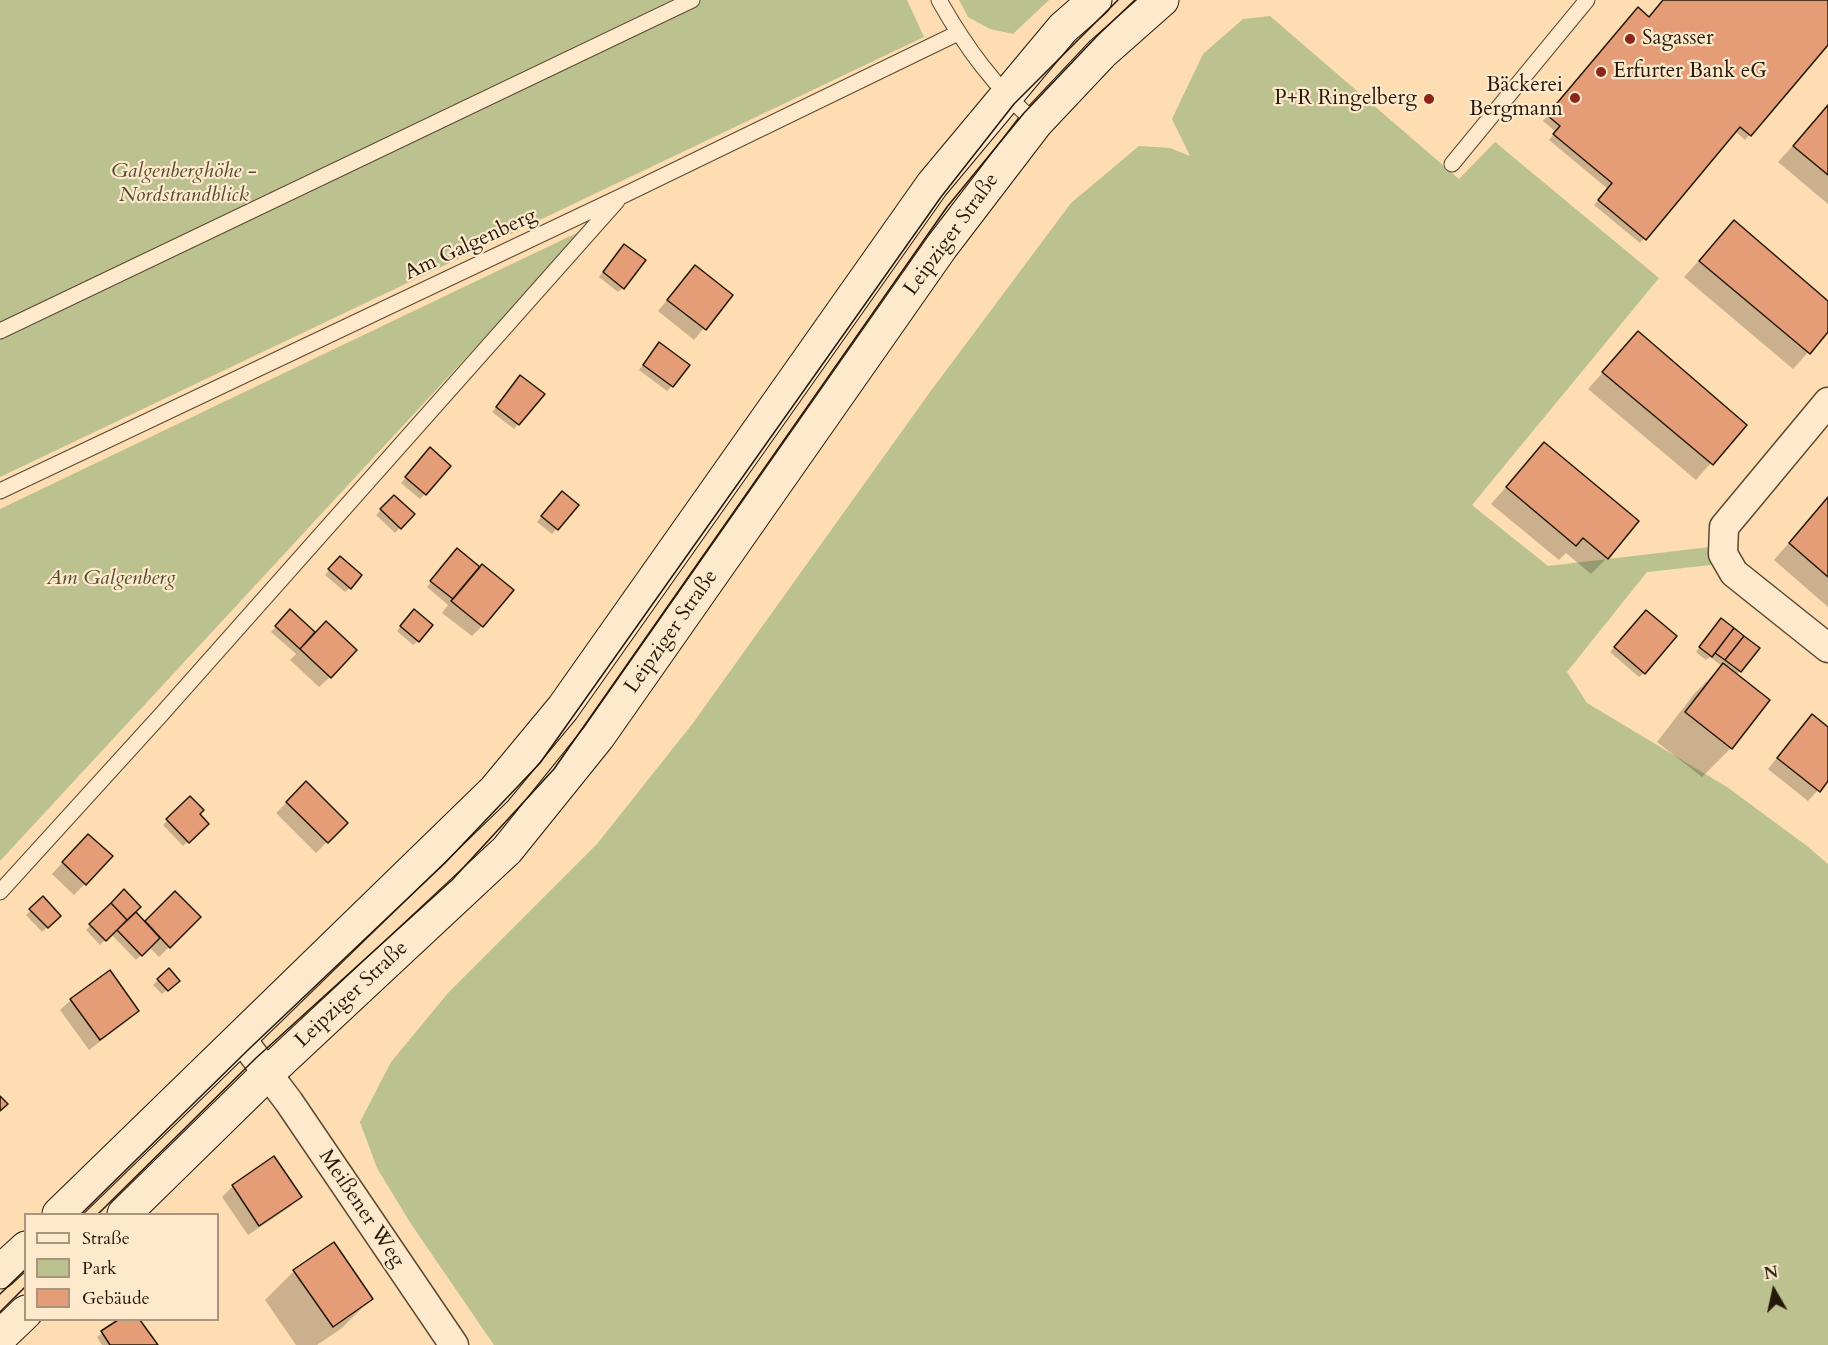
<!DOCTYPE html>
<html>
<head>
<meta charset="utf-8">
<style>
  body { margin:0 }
  #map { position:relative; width:1828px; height:1345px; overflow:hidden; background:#fdddb1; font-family:Cardo,serif }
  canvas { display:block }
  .legend { position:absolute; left:24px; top:1213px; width:195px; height:108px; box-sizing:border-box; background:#fee9cc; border:2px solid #a7957e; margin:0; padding:8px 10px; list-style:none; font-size:18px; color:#241808 }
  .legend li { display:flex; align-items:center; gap:12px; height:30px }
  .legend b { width:30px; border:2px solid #a7957e }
  .north { position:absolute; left:1744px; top:1261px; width:60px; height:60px; -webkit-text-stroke:4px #fee9cc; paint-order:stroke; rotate:351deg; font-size:16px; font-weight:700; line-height:24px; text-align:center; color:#241808 }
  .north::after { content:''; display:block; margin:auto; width:21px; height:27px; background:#241808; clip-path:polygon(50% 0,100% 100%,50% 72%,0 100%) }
</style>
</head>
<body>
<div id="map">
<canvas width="1828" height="1345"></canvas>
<ul class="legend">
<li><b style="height:8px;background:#fee9cc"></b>Straße</li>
<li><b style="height:16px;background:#bbc28f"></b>Park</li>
<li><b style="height:16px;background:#e59d78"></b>Gebäude</li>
</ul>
<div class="north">N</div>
</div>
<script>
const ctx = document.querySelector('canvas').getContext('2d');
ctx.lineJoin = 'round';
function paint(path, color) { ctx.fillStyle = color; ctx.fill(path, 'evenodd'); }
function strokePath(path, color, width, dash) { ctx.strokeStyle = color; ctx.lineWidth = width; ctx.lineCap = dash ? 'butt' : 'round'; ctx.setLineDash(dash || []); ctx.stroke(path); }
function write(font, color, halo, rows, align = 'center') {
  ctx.font = font + ' Cardo,serif'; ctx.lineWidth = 4.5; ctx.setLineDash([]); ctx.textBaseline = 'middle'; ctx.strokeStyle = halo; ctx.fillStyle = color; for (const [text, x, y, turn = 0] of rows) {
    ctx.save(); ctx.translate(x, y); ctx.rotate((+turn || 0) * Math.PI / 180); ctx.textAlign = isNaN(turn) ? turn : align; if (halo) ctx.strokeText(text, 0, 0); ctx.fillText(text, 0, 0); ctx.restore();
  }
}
paint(new Path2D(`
  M0 0H907L924 37 0 477Z
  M959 0H1049L1013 34 990 29 968 17Z
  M1270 16 1459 179 1495 142 1659 278 1472 505 1548 566 1710 547 1711 565 1647 572 1567 672 1587 703 1727 787 1807 846 1828 864V1345H494L411 1224 377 1168 360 1122 391 1062 448 993 597 844 693 723 930 392 1071 203 1139 146 1170 148 1190 156 1172 119 1203 54 1243 19Z
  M585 229 0 861V509Z`), '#bbc28f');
paint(new Path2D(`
  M1665 0H1828V43L1745 140 1735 131 1640 243 1594 205 1608 189 1549 140 1556 132 1543 121 1633 14 1649 19Z
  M1828 107V204L1778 162Z
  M1734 222 1828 303V330L1793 369 1684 277Z
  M619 250 623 288 618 292 599 277Z
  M695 267 731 295 694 340 658 311Z
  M1638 333 1744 425 1696 480 1588 389Z
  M655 349 672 386 667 391 639 370Z
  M516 382 518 424 514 429 492 412Z
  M1544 444 1607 558 1591 574 1566 553 1559 560 1491 504Z
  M426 454 425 494 420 499 401 483Z
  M394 497 413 514 395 533 376 515Z
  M557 498 577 505 552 534 537 522Z
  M1828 498V607L1774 560Z
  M452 555 482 626 472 636 442 613 448 605 427 587Z
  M335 563 350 588 345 592 325 575Z
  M290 611 315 634 330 677 319 687 290 660 296 654 271 632Z
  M409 616 418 641 413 645 397 631Z
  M1642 616 1644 673 1639 677 1610 652Z
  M1717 625 1740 671 1736 675 1768 701 1731 748 1702 777 1657 742 1694 694 1722 666 1710 657 1706 660 1696 652Z
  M1802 727 1828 729V779L1808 801 1768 769Z
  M306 783 346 823 316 853 276 813Z
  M190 798 198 814 207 824 183 846 163 825Z
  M78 846 111 857 74 895 52 874Z
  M124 891 134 912 145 924 175 893 199 917 159 957 149 947 136 960 111 934 100 945 86 930Z
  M43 899 59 916 42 932 26 915Z
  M158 980 173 985 162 994 153 985Z
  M71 1000 137 1011 127 1021 89 1050 60 1010Z
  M274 1158 300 1197 290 1207 248 1235 222 1197 233 1186Z
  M294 1271 371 1299 342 1328 317 1345H296L265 1300Z
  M121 1320H138L156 1345H102L97 1337Z`), '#0003');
const building = new Path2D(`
  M1663 0H1828V45L1751 136 1740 127 1646 240 1598 200 1612 183 1553 134 1560 126 1547 115 1638 7 1649 17Z
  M1828 105V175L1793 146Z
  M1734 220 1828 301V332L1810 354 1699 261Z
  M624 244 646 260 624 289 603 272Z
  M695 265 733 295 706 330 667 300Z
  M1638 331 1747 425 1713 465 1602 372Z
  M659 342 690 365 673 387 643 365Z
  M520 375 545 394 519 425 496 407Z
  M1544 442 1639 521 1608 559 1583 538 1576 546 1506 487Z
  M430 447 451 466 426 495 405 477Z
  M562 491 579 505 558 530 541 516Z
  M394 495 415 514 401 529 380 509Z
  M1828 497V577L1789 543Z
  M457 548 480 567 453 599 430 581Z
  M340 556 362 575 351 589 328 569Z
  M482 564 514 590 483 627 451 601Z
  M290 609 315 632 300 649 275 626Z
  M414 609 433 625 419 642 400 626Z
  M1646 610 1677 636 1645 674 1614 647Z
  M1721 618 1734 628 1712 657 1699 647Z
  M326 621 357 650 331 678 300 649Z
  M1734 628 1744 636 1725 660 1715 653Z
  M1744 636 1760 648 1741 672 1725 660Z
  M1723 663 1770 700 1732 749 1685 712Z
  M1812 714 1828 727V781L1820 792 1777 758Z
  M306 781 348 823 328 843 286 802Z
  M190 796 204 810 200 814 209 824 189 843 166 819Z
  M88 834 113 856 86 885 62 862Z
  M124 889 141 907 127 920 111 903Z
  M175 891 201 917 170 948 145 921Z
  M43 896 61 916 48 928 29 909Z
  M111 903 127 920 106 941 89 924Z
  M136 912 160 938 142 956 117 930Z
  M169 968 180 981 168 991 157 979Z
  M110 970 139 1011 100 1040 70 999Z
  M0 1096 8 1104 0 1111Z
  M274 1156 302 1197 259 1226 232 1185Z
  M334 1242 373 1299 333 1327 293 1270Z
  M118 1320H140L158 1345H110L101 1331Z`);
paint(building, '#e59d78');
strokePath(building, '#241808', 1.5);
const lane = new Path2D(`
  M939 0C966 48 995 87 1036 123
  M1452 164 1587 0
  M0 331 692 0
  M0 491 622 196 958 33
  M0 892 160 716 617 201`);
const street = new Path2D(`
  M1828 402 1724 527 1723 554 1734 573 1828 648
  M240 1037 289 1102 454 1345`);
const secondary = new Path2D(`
  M59 1214 495 790 563 708 932 185 1063 28 1095 0
  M124 1214 267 1074 507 850 598 737 942 246 1036 123 1102 53 1162 0
  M0 1272 26 1248
  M0 1337 26 1312`);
strokePath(lane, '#5a4932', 17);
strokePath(street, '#5a4932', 31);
strokePath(secondary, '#241808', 35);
strokePath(lane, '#fee9cc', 15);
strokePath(street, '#fee9cc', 28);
strokePath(secondary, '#fee9cc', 33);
strokePath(new Path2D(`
  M81 1214 249 1049 445 863 540 763 941 197 1014 104 1118 0
  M98 1214 256 1058 452 880 554 769 947 207 1024 113 1098 35 1135 0
  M0 1294 26 1269
  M0 1312 26 1286`), '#241808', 1.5);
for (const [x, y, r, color] of [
  [1630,39,6,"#8f2418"],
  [1601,72,6,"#8f2418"],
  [1575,98,6,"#8f2418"],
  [1429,99,6,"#8f2418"]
]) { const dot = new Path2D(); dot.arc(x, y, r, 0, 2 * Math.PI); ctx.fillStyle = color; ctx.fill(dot); strokePath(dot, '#fee9cc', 2); }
write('21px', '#241808', '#fee9cc', [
  ["Sagasser",1642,39],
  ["Erfurter Bank eG",1613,72],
  ["Bäckerei",1563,86,"right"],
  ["Bergmann",1563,110,"right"],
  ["P+R Ringelberg",1417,99,"right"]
], 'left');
write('italic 21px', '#514b30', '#fee9cc', [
  ["Galgenberghöhe -",184,172],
  ["Nordstrandblick",184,196],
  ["Am Galgenberg",111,579]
]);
write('21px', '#241808', '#fee9cc', [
  ["Leipziger Straße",952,235,-54],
  ["Am Galgenberg",471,245,-25],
  ["Leipziger Straße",672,632,-55],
  ["Leipziger Straße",352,995,-43],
  ["Meißener Weg",361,1209,56]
]);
</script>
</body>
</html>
